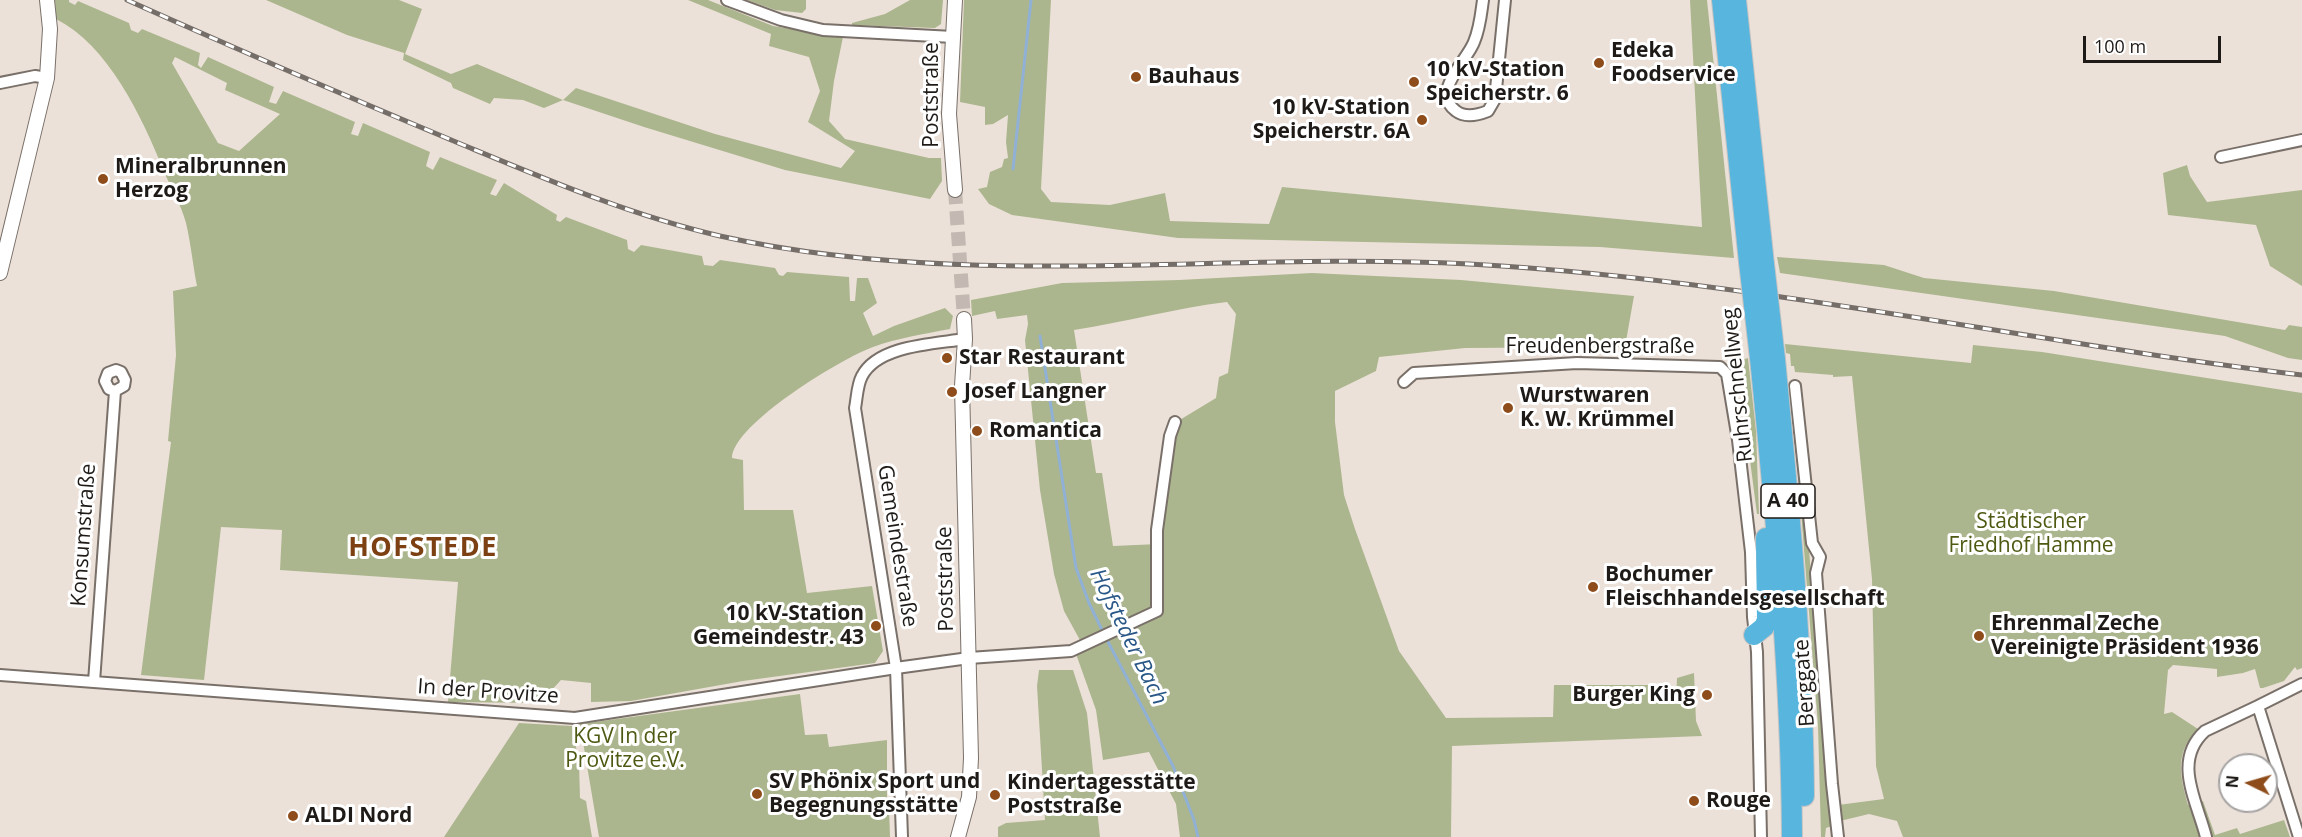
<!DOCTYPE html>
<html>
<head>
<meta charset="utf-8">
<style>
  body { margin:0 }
  #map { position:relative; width:2302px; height:837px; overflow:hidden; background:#ece1d9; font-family:"Open Sans",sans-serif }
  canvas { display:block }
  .north { position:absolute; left:2218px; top:753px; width:60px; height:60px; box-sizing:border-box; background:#fff; border:2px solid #a5a3a2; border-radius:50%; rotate:275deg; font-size:16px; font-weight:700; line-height:24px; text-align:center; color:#1e1a17 }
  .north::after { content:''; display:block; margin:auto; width:21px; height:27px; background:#8e4c1a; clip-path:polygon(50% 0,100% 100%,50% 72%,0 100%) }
  .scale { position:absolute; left:2083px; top:36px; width:138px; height:27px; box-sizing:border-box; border:3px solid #1e1a17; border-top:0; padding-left:8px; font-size:18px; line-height:21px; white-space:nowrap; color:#1e1a17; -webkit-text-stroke:4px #fff; paint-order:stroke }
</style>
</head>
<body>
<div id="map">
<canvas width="2302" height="837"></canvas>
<div class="north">N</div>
<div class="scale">100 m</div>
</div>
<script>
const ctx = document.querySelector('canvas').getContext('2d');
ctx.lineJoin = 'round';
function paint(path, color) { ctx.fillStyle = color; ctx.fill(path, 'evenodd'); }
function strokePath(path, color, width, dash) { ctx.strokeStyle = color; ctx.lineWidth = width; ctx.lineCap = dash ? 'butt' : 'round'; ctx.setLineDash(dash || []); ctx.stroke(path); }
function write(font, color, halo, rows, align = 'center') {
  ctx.font = font + ' "Open Sans",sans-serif'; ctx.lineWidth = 6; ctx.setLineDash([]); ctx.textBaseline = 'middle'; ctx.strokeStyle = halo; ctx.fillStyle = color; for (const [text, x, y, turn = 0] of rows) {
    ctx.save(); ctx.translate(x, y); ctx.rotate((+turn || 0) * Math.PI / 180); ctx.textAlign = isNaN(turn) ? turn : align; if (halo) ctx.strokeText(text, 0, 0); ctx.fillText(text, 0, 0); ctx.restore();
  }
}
paint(new Path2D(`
  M55 0H69V2L75 5 78 1 129 23 131 30 138 33 142 29 200 53 198 65 201 68 208 57 274 87 269 102 276 104 283 91 355 122 351 134 358 136 363 123 430 152 426 166 433 170 440 157 497 180 490 194 496 196 504 183 557 215 556 220 560 222 566 217 627 240 628 249 634 252 641 245 702 256 704 265 713 266 720 260 775 268 779 275 783 276 787 272 849 277 850 301H855L857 278H868L877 303 863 313 873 336 894 326 945 308 953 316 950 329C924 334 898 338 873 347 842 358 733 424 732 458L743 460 744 510H793L807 593 872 586 883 651 875 663 743 681 631 701 591 702V683L561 680 540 703 448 702 458 582 280 570 282 530 221 527 204 680 141 675 171 442 168 441 176 355 173 291 197 286C193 266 191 244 186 223 181 204 170 187 163 169 142 117 108 45 56 19ZM175 57 227 83 225 90 280 114 239 151 218 143 172 63Z
  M266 0H399L422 9 405 54 451 74 477 64 563 100 576 88 715 134 841 168 855 151 808 122 820 91 809 57 769 46 771 34 688 0H708L773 26 843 37 834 81 829 121 845 139 929 158H941L942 181 930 199 785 170 644 127 563 100 544 108 523 100 494 98 490 104 453 88 451 83 403 60 404 53 347 35Z
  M747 0H806V9L802 13 775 10Z
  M910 0H943L941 24 935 28 852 25V23L885 14Z
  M964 0H1051L1041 189 1051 202 1110 205 1165 193 1170 221 1269 224 1282 187 1702 227 1690 0H1707L1734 258 1600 247 1178 238 1012 215 989 204 978 189 987 187 990 172 1002 167 1004 159 1008 158 1006 142 1008 115 993 124 985 125V107L960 102Z
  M2187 165 2190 176 2207 202 2302 190V286L2270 266 2256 225 2168 215 2163 173Z
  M1777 257 1884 265 1924 278 2054 291 2285 330 2289 325 2302 327V360L2288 358 2225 336 1780 273Z
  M1312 273 1461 280 1634 296 1625 347 1465 348 1379 357 1376 371 1335 391V422L1344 495 1355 529 1399 651 1446 718 1553 717 1554 685H1649L1650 702H1676L1677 678 1694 673 1696 721 1702 736 1452 746 1451 837H1180L1176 804 1149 752 1103 760 1096 710 1076 654 1086 651 1064 611 1054 574 1040 490 1025 340 1028 324 1027 315 997 319 995 311 972 316 971 300 1062 283 1179 280ZM1227 302 1236 314 1228 373 1219 377 1216 398 1178 421 1159 544 1113 546 1102 473H1096L1074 330C1126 322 1176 308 1227 302Z
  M1785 344 1971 363 1973 345 2042 352 2302 393V668L2297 670 2295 667 2284 681 2263 688H2260L2255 669 2243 673 2217 677V669L2173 665 2168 670 2164 714 2172 712 2198 729C2174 753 2180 775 2188 805L2203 801 2215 835 2237 828 2240 834 2284 820 2290 837H1903L1897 821 1869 814 1840 821 1838 805 1884 799 1876 766 1872 579 1852 376 1833 377V375L1795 372 1794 366H1791L1790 354 1786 353Z
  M1748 358 1756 431 1759 514H1757L1738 368 1742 360Z
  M1797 462 1806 514 1832 826 1826 828 1825 837H1821L1818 725Z
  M1039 670H1073L1087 713 1100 837H998V827L1006 823 1045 820 1037 686Z
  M800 694 805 735 827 734 829 747 887 740V806H889L890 837H599L580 724Z
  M519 723 572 726 579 763 580 798 586 801 592 837H444Z`), '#acb68e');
strokePath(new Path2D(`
  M1013 169 1031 0
  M1040 336 1076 568 1089 603 1103 632
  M1106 638 1173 766 1194 820 1198 837`), '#90b1d5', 3);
strokePath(new Path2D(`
  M955 190 964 319`), '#c3b9b2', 14, [14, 7]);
const minor = new Path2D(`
  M727 0 781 20 823 30 953 37
  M1483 0C1481 14 1480 28 1474 42 1467 61 1430 92 1456 111 1465 118 1478 115 1488 111L1495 99 1505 0
  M0 83 35 76 47 78
  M2221 157 2302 140
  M1404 382 1414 373 1577 363 1720 367 1727 374 1738 440 1751 552 1753 617 1757 652 1761 837
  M1795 386 1812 543 1820 557 1816 573 1832 784 1838 837
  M0 675 575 718 896 668 969 658 1071 651 1157 611V530L1170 436 1175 422
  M94 682 115 391 124 386 125 380 121 372 116 370 108 373 105 381 109 389 115 391
  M2258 706 2302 684
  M902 837 896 668 855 408C857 398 857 385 862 376 878 345 934 344 965 339
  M2206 837C2197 801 2172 761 2205 731L2258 706 2299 837`);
const tertiary = new Path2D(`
  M955 190 949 114 955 0
  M0 273 47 78 50 29 47 0
  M958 837 969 797 971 758 962 386 965 339 964 319`);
const motorway = new Path2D(`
  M1722 0 1749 262
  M1736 0 1764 264
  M1760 358C1776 518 1791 677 1792 837
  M1775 359C1789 504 1803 649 1804 796
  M1754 635 1764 627 1767 620 1766 538`);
strokePath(minor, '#797069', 14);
strokePath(tertiary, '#797069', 16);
strokePath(motorway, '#c4c3c3', 22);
strokePath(minor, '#fff', 10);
strokePath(tertiary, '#fff', 14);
strokePath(motorway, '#58b6de', 20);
const rail = new Path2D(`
  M127 0C236 49 346 96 456 142 543 178 629 215 720 236 966 291 1220 251 1469 264 1749 279 2024 342 2302 375`);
strokePath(rail, '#746d68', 5);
strokePath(rail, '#fff', 3, [9]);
const motorwayBridge = new Path2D(`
  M1749 262 1760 358
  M1764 264 1775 359`);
strokePath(motorwayBridge, '#c4c3c3', 22, []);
strokePath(motorwayBridge, '#58b6de', 20);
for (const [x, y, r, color] of [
  [1599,63,6,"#8e4c1a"],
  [1136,77,6,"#8e4c1a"],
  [1414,82,6,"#8e4c1a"],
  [1422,120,6,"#8e4c1a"],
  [103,179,6,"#8e4c1a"],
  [947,358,6,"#8e4c1a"],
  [952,392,6,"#8e4c1a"],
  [1508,408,6,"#8e4c1a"],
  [977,431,6,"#8e4c1a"],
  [1593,587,6,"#8e4c1a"],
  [876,626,6,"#8e4c1a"],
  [1979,636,6,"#8e4c1a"],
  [1707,695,6,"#8e4c1a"],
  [757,794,6,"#8e4c1a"],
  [995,795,6,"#8e4c1a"],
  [1694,801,6,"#8e4c1a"],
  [293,816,6,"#8e4c1a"]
]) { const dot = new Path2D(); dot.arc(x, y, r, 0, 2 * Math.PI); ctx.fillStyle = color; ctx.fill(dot); strokePath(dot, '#fff', 2); }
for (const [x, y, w] of [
  [1788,501,54]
]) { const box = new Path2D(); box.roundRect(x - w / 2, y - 17, w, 34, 4.5); ctx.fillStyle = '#fff'; ctx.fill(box); strokePath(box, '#1e1a17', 1.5); }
write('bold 20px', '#1e1a17', null, [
  ["A 40",1788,501]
]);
write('bold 21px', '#1e1a17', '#fff', [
  ["Edeka",1611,51],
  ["Foodservice",1611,75],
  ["10 kV-Station",1426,70],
  ["Speicherstr. 6",1426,94],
  ["Bauhaus",1148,77],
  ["10 kV-Station",1410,108,"right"],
  ["Speicherstr. 6A",1410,132,"right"],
  ["Mineralbrunnen",115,167],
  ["Herzog",115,191],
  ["Star Restaurant",959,358],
  ["Josef Langner",964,392],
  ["Wurstwaren",1520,396],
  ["K. W. Krümmel",1520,420],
  ["Romantica",989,431],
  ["Bochumer",1605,575],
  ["Fleischhandelsgesellschaft",1605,599],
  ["10 kV-Station",864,614,"right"],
  ["Gemeindestr. 43",864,638,"right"],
  ["Ehrenmal Zeche",1991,624],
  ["Vereinigte Präsident 1936",1991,648],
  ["Burger King",1695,695,"right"],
  ["SV Phönix Sport und",769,782],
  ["Begegnungsstätte",769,806],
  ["Kindertagesstätte",1007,783],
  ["Poststraße",1007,807],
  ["Rouge",1706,801],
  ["ALDI Nord",305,816]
], 'left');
write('21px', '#1e1a17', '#fff', [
  ["Poststraße",932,95,-90],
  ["Freudenbergstraße",1600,347],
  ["Ruhrschnellweg",1738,385,-96],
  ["Konsumstraße",84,535,-86],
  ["Gemeindestraße",897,546,81],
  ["Poststraße",946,579,-91],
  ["Berggate",1805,683,-94],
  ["In der Provitze",488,692,4]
]);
write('21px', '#4e5912', '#fff', [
  ["Städtischer",2031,522],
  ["Friedhof Hamme",2031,546],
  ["KGV In der",625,737],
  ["Provitze e.V.",625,761]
]);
write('italic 22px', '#285787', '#fff', [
  ["Hofsteder Bach",1128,637,64]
]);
ctx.letterSpacing = '1.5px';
write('bold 27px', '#7c4012', '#fff', [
  ["HOFSTEDE",423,548]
]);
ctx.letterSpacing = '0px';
</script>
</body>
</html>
